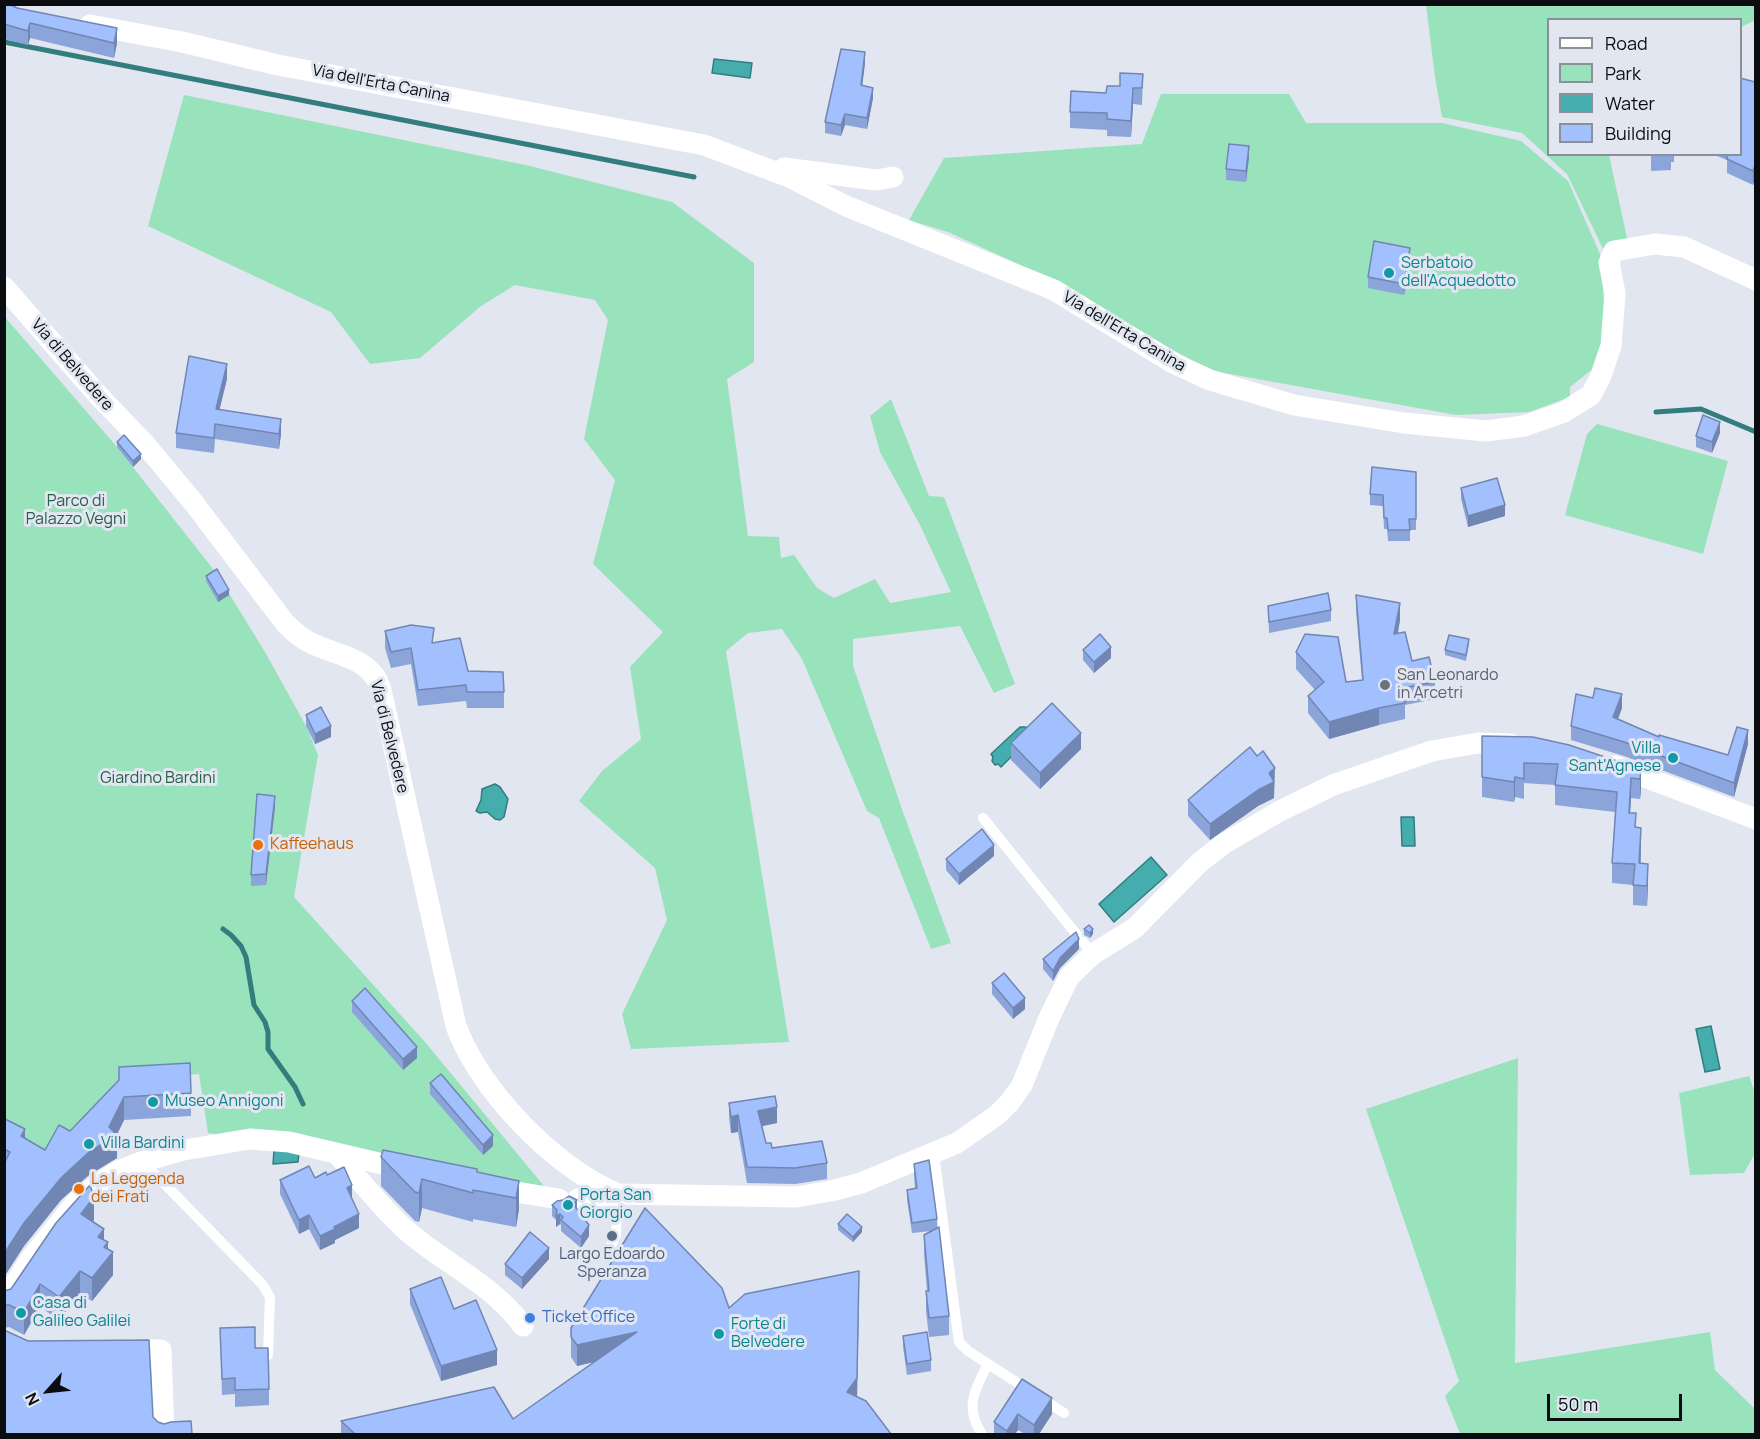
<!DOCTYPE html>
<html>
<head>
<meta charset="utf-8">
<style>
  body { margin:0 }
  #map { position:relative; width:1760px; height:1439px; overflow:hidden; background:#e1e6f1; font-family:Manrope,sans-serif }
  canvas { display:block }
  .frame { position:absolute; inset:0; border:6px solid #0b0c10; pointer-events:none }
  .legend { position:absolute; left:1547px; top:18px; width:195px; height:138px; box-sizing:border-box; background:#e1e6f1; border:2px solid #8b8f97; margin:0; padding:8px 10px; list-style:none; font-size:18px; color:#0b0c10 }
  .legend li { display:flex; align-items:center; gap:12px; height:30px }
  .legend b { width:30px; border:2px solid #8b8f97 }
  .north { position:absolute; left:18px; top:1361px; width:60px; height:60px; -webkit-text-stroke:4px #e1e6f1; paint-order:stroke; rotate:243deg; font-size:16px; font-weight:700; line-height:24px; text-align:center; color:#0b0c10 }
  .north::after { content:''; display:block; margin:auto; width:21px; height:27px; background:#0b0c10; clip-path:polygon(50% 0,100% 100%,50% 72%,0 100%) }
  .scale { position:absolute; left:1547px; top:1394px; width:135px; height:27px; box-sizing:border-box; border:3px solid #0b0c10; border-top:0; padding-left:8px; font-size:18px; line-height:21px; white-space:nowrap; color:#0b0c10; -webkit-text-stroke:4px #e1e6f1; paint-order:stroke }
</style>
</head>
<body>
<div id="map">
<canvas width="1760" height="1439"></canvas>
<div class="frame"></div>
<ul class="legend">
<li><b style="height:8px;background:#fff"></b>Road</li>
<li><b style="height:16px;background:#98e2bc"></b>Park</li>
<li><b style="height:16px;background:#45adad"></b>Water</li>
<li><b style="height:16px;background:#a2bffe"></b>Building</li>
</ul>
<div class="north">N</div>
<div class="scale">50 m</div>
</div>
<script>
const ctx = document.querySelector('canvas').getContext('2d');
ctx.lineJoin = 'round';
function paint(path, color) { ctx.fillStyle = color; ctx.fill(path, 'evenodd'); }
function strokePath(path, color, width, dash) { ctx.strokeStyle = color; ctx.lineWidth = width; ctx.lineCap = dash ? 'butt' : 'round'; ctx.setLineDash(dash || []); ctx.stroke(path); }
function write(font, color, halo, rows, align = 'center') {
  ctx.font = font + ' Manrope,sans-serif'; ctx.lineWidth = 6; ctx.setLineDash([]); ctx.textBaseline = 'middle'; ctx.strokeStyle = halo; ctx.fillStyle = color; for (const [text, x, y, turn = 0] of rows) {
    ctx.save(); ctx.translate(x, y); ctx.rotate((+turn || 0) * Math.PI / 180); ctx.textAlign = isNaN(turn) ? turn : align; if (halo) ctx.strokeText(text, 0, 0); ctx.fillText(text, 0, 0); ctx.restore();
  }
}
paint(new Path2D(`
  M1755 4 1756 20 1741 27 1740 20H1548V154L1609 155 1630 252 1607 257 1567 174 1522 133 1442 117 1435 77 1426 5Z
  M1161 94H1289L1306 123H1442L1521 141 1568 181 1600 254 1607 338 1595 370 1590 371 1570 387V397L1529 412 1456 415 1208 370 1049 278 948 232 909 220 944 158 1142 144Z
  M184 95 530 166 672 202 754 263V362L727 379 748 536 779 537 781 558 794 555 817 588 834 598 875 579 890 603 951 592 920 525 880 452 870 416 891 399 929 496 944 497 1015 684 994 693 960 626 853 639V666L904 815 951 943 931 949 879 818 867 811 802 659 782 629 748 633 726 651 789 1042 631 1049 622 1014 667 920 655 868 579 801 602 771 641 739 630 667 663 632 593 564 615 480 584 439 608 320 595 300 515 285 481 306 420 358 370 364 331 312 148 226Z
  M4 316 117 447 217 574 265 652 306 726 318 755 294 897 425 1042 544 1186 208 1133 199 1074 118 1081 42 1158 5 1138Z
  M1597 424 1728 461 1703 554 1565 515 1587 434Z
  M1518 1058 1515 1363 1710 1332 1715 1370 1755 1409V1434H1460L1445 1396 1459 1381 1366 1109Z
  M1749 1076 1755 1093V1153L1744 1173 1690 1175 1679 1093Z`), '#98e2bc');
const water = new Path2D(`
  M714 59 752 63 750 78 712 73Z
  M1020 727H1026L1031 732 1030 738 1001 767 998 764 995 765 992 761 993 757 991 754Z
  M495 784 500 787 508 799 504 817 500 820 495 819 487 812 480 813 476 811 481 800 482 789Z
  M1401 817H1414L1415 846H1402Z
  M1151 857 1167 875 1114 922 1099 904Z
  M1711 1026 1720 1069 1705 1072 1696 1029Z
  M274 1150 299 1153 298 1162 273 1164Z`);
paint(water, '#45adad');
strokePath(water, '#347d7e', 1.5);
strokePath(new Path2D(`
  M4 42 694 177
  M1656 412 1701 409 1756 432
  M223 929 231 935 241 946 246 957 254 1005 265 1022 268 1032V1049L295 1087 303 1104`), '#347d7e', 5);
strokePath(new Path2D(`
  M983 818 1077 935
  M1083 942 1093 954
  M934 1154 959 1342 968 1351 1064 1413
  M141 1162 158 1177 262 1284 270 1297 268 1355
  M607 1254 616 1235 618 1194
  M982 1434C964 1408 975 1389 988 1364`), '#fff', 10);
strokePath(new Path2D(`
  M90 25 182 42 278 65 704 145 789 177 846 206 1054 290 1173 363 1210 380 1294 405 1404 423 1486 431 1524 426 1564 412 1591 395 1600 378 1611 346 1615 293 1609 263 1614 251 1655 244 1684 247 1756 280
  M784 168 876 180 893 177
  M4 287 97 394 144 443 193 502 285 623C292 630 298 636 307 641 334 656 372 656 381 690L456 1026C477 1082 531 1141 581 1174 592 1182 605 1188 618 1194
  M1615 766 1756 819
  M338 1155C360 1180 381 1208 406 1230 443 1263 493 1284 523 1326
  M491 1188 559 1199
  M578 1199 618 1194 796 1197 831 1191 861 1183 957 1143 997 1115 1010 1102 1022 1085 1049 1018 1069 977 1093 954 1135 928 1200 862 1225 843 1280 811 1333 785 1391 765 1432 751 1478 743 1511 744
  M4 1301 32 1257 77 1201 98 1184 118 1171 141 1162 184 1150 250 1139 289 1142 408 1170
  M122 1350H161L164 1434`), '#fff', 21);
paint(new Path2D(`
  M4 4 117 43 114 58 30 38 28 45 4 39Z
  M865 63 862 86 873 98 867 129 845 125 841 136 825 133V122Z
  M1143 74 1142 105 1133 104 1131 137 1107 136V130L1070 128V112Z
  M1755 82 1753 185 1727 173V160L1712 154H1740Z
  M1651 154H1674V162H1671V170L1651 171Z
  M1249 157 1246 182 1226 180V169Z
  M1410 258 1404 295 1368 288V277Z
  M227 379 219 410 281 434 279 449 215 439 214 453 176 448V433Z
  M1720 433 1712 453 1696 447V436Z
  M117 442 141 459 133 467 117 447Z
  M1416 472V530H1410V541H1388L1387 529H1384L1383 506 1370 505V494Z
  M1461 488 1505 516 1468 527 1461 499Z
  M206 576 229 595 218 602 206 581Z
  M1356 595 1400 620 1398 634 1412 661 1435 682V699L1405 705V719L1379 725 1329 739 1308 713V696L1315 690 1296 669V652L1346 682 1362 680 1356 611Z
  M1268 606 1331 610V621L1269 633Z
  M385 631 434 643 468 671 504 692V708H467L466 701 418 706 411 664 391 668 385 648Z
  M1469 644 1466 661 1445 655V650Z
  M1083 650 1111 658 1094 673 1083 660Z
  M1593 698 1622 708 1618 719 1659 737 1728 755 1748 744 1734 797 1624 756 1571 740V726Z
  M306 715 331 737 315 744 306 726Z
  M1482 736 1641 769V790L1640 799 1631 798 1630 813 1636 827 1641 848V863L1648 884 1647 906 1633 905V885L1612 883V863L1615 812 1555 805V785L1524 783V799L1515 797 1514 802 1482 797Z
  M1011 743 1081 749 1040 789 1011 760Z
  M1275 784 1274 785V798L1258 806 1210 840 1188 816V800Z
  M275 807 266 885 251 886V875Z
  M994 856 959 885 946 870V859Z
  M1084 929 1093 934 1090 938 1084 935Z
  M1079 949 1060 968 1053 981 1043 969V959Z
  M992 983 1025 1009 1013 1019 992 994Z
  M352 1001 417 1058 403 1070 352 1012Z
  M119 1080 191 1093V1116L124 1120 117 1135V1158L89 1175 61 1200 24 1246 4 1277V1120L25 1138 45 1150 70 1131Z
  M430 1083 493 1146 483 1155 430 1094Z
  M729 1103 777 1123 762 1126 766 1143 772 1148 827 1163V1179L795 1184 747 1183 738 1132 731 1133 729 1119Z
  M381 1157 477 1172 519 1181V1209L516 1227 473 1219V1222L422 1208 419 1222 415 1221 381 1186Z
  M914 1164 937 1219V1228L949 1316V1335L929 1337 926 1311V1291H927L924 1254V1235L932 1231 912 1233 907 1200V1190L915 1189 914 1175Z
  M327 1175 352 1199 359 1228 335 1240V1243L320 1250 309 1229 299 1234 280 1194V1180L315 1178Z
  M552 1205 577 1209 589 1236 581 1248 561 1231V1225L560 1224 556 1227V1220L552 1216Z
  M94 1220 93 1222 104 1240 108 1249 113 1275 92 1301 80 1294 59 1320 40 1307 24 1335 9 1327 4 1328V1291L11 1289Z
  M838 1224 862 1232 853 1242 838 1230Z
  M549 1259 522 1289 505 1275V1264Z
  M410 1289 454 1309 497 1365 441 1381 410 1304Z
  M859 1291 857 1397 891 1434H341V1421L513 1419 593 1362 577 1366 571 1357V1328Z
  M220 1328 255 1348 269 1389V1405L235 1407V1394L222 1395Z
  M903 1336 931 1360V1371L907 1375 903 1347Z
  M1022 1379 1052 1414 1039 1434H1025L1018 1430 1015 1434H994V1422Z`), '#8ba4da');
paint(new Path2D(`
  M30 23V38L28 45V31Z
  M117 28V43L114 58V43Z
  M865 52V63L861 96V85Z
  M873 88V98L867 129V118Z
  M1133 88V104L1131 137V121Z
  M845 114V125L841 136V125Z
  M1249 146V157L1246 182V171Z
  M1755 165V179L1753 185V171Z
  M1410 248V258L1404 295V284Z
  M227 364V379L216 424V409Z
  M281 419V434L279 449V434Z
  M1720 422V433L1712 453V442Z
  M141 454V459L133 467V461Z
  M1505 505V516L1468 527V516Z
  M229 590V595L218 602V596Z
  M1400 603V620L1394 651V634Z
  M1111 647V658L1094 673V662Z
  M1622 694V708L1613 732V717Z
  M1379 708V725L1329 739V722Z
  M331 726V737L315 744V734Z
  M1748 730V744L1734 797V783Z
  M1081 733V749L1040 789V773Z
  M1275 768 1274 798 1258 806 1210 840V824L1269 773Z
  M1641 769V790L1640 799V779Z
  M1515 777V797L1514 802V782Z
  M1631 778V798L1629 833V813Z
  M275 796V807L266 885V874Z
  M1641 828V848L1639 884V863Z
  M994 845V856L959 885V874Z
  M1648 864V884L1647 906V886Z
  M1093 929V934L1090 938V933Z
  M1079 939V949L1060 968 1053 981V971L1060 958Z
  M1025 998V1009L1013 1019V1008Z
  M417 1047V1058L403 1070V1059Z
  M124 1097V1120L116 1136 117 1135V1158L89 1175 61 1200 24 1246 4 1277V1254L24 1223 61 1178 109 1127Z
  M777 1107V1123L758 1127V1111Z
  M738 1115V1132L731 1133V1117Z
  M25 1129V1152L21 1136Z
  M493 1135V1146L483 1155V1145Z
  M422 1179V1208L419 1222V1193Z
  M519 1181V1209L516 1227V1198Z
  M352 1185V1199L347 1188Z
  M94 1197V1220L81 1237V1214Z
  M577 1200V1211L573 1204Z
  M359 1214V1228L335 1240V1243L320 1250V1236L334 1227Z
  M560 1214V1224L556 1227V1216Z
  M309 1215V1229L299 1234V1220Z
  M589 1225V1236L581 1248V1237Z
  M862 1227V1232L853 1242V1237Z
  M104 1229V1252L98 1237Z
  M108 1242V1258L113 1252V1275L92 1301V1278L104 1247Z
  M549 1248V1259L522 1289V1278Z
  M80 1271V1294L59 1320V1297Z
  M40 1284V1307L24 1335V1312Z
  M859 1291 857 1399 847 1392Z
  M637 1332V1352L577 1366V1345Z
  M497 1350V1365L441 1381V1366Z
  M1052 1398V1414L1039 1434H1034V1425Z
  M1018 1414V1430L1015 1434H1007V1431Z`), '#7186b2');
const building = new Path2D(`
  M4 4H9L17 8 117 28 114 43 30 23 28 31 4 24Z
  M841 49 865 52 861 85 873 88 867 118 845 114 841 125 825 122Z
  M1120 73 1143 74 1142 88H1133L1131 121 1107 119V113L1070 112 1071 91 1106 93 1107 86H1120Z
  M1740 78 1755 82V165L1753 171 1727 159V154H1740Z
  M1229 144 1249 146 1246 171 1226 169Z
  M1374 241 1410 248 1404 284 1368 277Z
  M189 356 227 364 216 409 281 419 279 434 215 424 214 438 176 433Z
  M1703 415 1720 422 1712 442 1696 436Z
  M124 435 141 454 133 461 117 442Z
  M1372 467 1416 472V519H1409L1410 530H1388L1387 518H1384L1383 495 1370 494Z
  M1497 478 1505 505 1468 516 1461 488Z
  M217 569 229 590 218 596 206 576Z
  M1328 593 1331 610 1269 622 1268 606Z
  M1356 595 1400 603 1394 634 1405 632 1412 661 1429 657 1435 682 1402 688 1405 703 1379 708 1329 722 1308 696 1324 682 1296 652 1305 634 1338 637 1346 682 1363 680Z
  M411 625 434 628 432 643 460 638 468 671 503 672 504 692H467L466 685 418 690 411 648 391 652 385 631Z
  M1100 634 1111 647 1094 662 1083 650Z
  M1449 635 1469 639 1466 655 1445 650Z
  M1595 688 1622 694 1613 717 1659 737V735L1728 755 1737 727 1748 730 1734 783 1624 742 1571 726 1576 694 1593 698Z
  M1052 703 1081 733 1040 773 1011 743Z
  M321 707 331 726 315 734 306 715Z
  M1482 736 1533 737 1569 745 1641 769 1640 779 1631 778 1629 813H1636L1635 827 1641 828 1639 863 1648 864 1647 886 1633 885 1635 864 1612 863 1617 792 1555 785 1558 764 1524 763V779L1515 777 1514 782 1482 777Z
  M1250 747 1257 756 1263 751 1275 768 1269 773 1274 782 1258 790 1210 824 1188 800Z
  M257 794 275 796 266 874 251 875Z
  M982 829 994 845 959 874 946 859Z
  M1089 925 1093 929 1090 933 1084 929Z
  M1076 932 1079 939 1060 958 1053 971 1043 959Z
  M1004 973 1025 998 1013 1008 992 983Z
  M365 988 417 1047 403 1059 352 1001Z
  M190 1063 191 1093 124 1097 109 1127 117 1135 89 1152 61 1178 24 1223 4 1254V1164L10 1152 4 1149 5 1119 25 1129 21 1136 45 1150 59 1125 70 1131 119 1080V1067Z
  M441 1074 493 1135 483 1145 430 1083Z
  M775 1096 777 1107 758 1111 766 1143H771L772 1148 822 1141 827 1163 795 1168 747 1167 738 1115 731 1117 729 1103Z
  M383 1150 477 1169V1172L519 1181 516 1198 473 1190V1193L422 1179 419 1193 415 1192 381 1157Z
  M929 1160 937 1219 912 1223 907 1190 917 1188 914 1164Z
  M309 1166 315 1178 326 1172 327 1175 344 1167 352 1185 347 1188 359 1214 334 1227 335 1229 320 1236 309 1215 299 1220 280 1180Z
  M90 1185 94 1197 81 1214 104 1229 98 1237 108 1242 104 1247 113 1252 92 1278 80 1271 59 1297 40 1284 24 1312 9 1305H4V1291L11 1289 56 1223Z
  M569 1196 577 1200 573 1204 589 1225 581 1237 561 1220 563 1217 560 1214 556 1216 557 1210 552 1205 557 1201 563 1200Z
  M645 1208 722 1288 729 1308 745 1294 859 1271 857 1378 847 1392 866 1401 891 1434H355L341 1421 494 1387 513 1419 637 1332 577 1345 571 1337V1328Z
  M847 1214 862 1227 853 1237 838 1224Z
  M939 1227 949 1316 929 1318 926 1291H929L924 1235Z
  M530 1232 549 1248 522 1278 505 1264Z
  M441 1277 454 1309 476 1300 497 1350 441 1366 410 1289Z
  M255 1327V1348H268L269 1389 235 1390V1378L222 1379 220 1328Z
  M4 1330 28 1341 149 1340 153 1417 158 1422 164 1424 171 1422 191 1421 192 1434H4Z
  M927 1332 931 1360 907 1364 903 1336Z
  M1022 1379 1052 1398 1034 1425 1018 1414 1007 1431 994 1422Z`);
paint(building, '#a2bffe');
strokePath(building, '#7186b2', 1.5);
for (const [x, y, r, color] of [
  [1389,273,6,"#0f9aa8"],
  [1385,685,6,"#6b7280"],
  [1673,758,6,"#0f9aa8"],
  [258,845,6,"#e8710a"],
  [153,1102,6,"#0f9aa8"],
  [89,1144,6,"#0f9aa8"],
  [79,1189,6,"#e8710a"],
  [568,1205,6,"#0f9aa8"],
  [612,1236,6,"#5c6f8a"],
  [21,1313,6,"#0f9aa8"],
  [530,1318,6,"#3f7fe0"],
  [719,1334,6,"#0f9aa8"]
]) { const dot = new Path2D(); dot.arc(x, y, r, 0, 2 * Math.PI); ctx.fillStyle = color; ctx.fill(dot); strokePath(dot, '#e1e6f1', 2); }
write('16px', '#0b0c10', '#e1e6f1', [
  ["Via dell'Erta Canina",381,84,11],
  ["Via dell'Erta Canina",1124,332,31],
  ["Via di Belvedere",72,365,49],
  ["Via di Belvedere",389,737,76]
]);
write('16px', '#0d838f', '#e1e6f1', [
  ["Serbatoio",1401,264],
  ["dell'Acquedotto",1401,282],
  ["Villa",1661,749,"right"],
  ["Sant'Agnese",1661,767,"right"],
  ["Museo Annigoni",165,1102],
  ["Villa Bardini",101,1144],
  ["Porta San",580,1196],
  ["Giorgio",580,1214],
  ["Casa di",33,1304],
  ["Galileo Galilei",33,1322],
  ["Forte di",731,1325],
  ["Belvedere",731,1343]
], 'left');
write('16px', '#266046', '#e1e6f1', [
  ["Parco di",76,502],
  ["Palazzo Vegni",76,520],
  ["Giardino Bardini",158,779]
]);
write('16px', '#5b616d', '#e1e6f1', [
  ["San Leonardo",1397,676],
  ["in Arcetri",1397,694]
], 'left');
write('16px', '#c56008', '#e1e6f1', [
  ["Kaffeehaus",270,845],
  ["La Leggenda",91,1180],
  ["dei Frati",91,1198]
], 'left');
write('16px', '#4e5e75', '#e1e6f1', [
  ["Largo Edoardo",612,1255],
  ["Speranza",612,1273]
]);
write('16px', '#366cbe', '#e1e6f1', [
  ["Ticket Office",542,1318]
], 'left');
</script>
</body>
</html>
